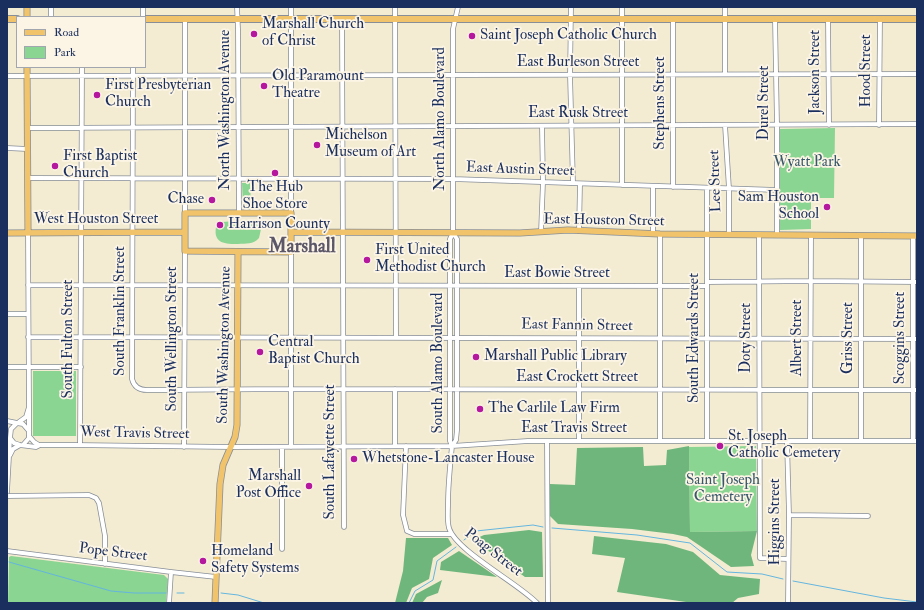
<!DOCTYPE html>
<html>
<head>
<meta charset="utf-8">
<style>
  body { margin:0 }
  #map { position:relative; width:924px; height:610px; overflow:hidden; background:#f3ecd2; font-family:"IM FELL Double Pica",serif }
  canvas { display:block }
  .frame { position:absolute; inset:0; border:8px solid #1b2f5e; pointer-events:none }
  .legend { position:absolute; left:16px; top:16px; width:130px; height:52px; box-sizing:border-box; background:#fcf5e5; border:1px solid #a2a6af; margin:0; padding:5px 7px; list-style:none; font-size:12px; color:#1b2f5e }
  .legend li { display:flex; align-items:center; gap:8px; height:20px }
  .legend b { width:20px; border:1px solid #a2a6af }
</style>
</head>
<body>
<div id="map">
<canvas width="924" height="610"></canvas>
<div class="frame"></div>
<ul class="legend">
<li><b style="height:5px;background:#f1c36a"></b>Road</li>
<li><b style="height:11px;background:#8ad592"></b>Park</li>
</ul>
</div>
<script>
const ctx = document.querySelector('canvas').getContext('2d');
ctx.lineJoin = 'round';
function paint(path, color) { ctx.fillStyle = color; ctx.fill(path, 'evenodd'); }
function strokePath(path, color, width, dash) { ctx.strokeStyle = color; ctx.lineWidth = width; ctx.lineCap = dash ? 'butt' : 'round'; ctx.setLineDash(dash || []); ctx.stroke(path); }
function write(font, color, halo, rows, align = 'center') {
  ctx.font = font + ' "IM FELL Double Pica",serif'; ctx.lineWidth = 3.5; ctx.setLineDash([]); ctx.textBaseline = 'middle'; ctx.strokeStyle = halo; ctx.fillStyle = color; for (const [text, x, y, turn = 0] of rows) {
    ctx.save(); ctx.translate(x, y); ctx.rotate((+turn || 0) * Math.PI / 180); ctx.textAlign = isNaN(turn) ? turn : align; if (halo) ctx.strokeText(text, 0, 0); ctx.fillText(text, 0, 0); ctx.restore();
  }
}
paint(new Path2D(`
  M835 128 834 198H811V229L780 230V129Z
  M242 183H250L251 205H243Z
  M250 220 256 223 261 229 259 238C253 245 246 243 238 244 226 244 213 244 216 227L222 222Z
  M33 371H76V436H33Z
  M756 446 757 531 690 532 689 447Z
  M11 556 164 575 168 579 166 603H8L9 557Z`), '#8ad592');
paint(new Path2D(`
  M689 446 690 532 757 531 751 555 754 566 731 567 687 537 673 534 632 529 558 524 550 516V484L575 485 577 448 643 447 644 466 666 465 667 450Z
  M529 530 542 532 543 577H525L473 540 484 535Z
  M594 536 666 544 693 552 720 575 760 579 759 594 738 598 732 603H693L617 592 625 558 592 554Z
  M406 538H448L452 545 433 558 429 579 412 588 406 603H395L403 571Z
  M459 551 497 577 440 570 441 562Z
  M442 580 438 593 427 597 422 603H412L416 594Z`), '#6fb67c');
strokePath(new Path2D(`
  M552 528 637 535 690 543 727 572 762 574 783 579
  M464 540 476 531 533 525 543 527
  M9 562 111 591 134 593H166
  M793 581 884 598 917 602
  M177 593H184
  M221 593 238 595 264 603
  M409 603 415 591 433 580 437 561 456 547`), '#64b5df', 1);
const minor = new Path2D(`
  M51 7V17
  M237 7 238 29 239 213
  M291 7V213
  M395 7 396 337
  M458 7 453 29V233L450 239V441L452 446C450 466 448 485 448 504 448 512 447 521 449 528 456 551 518 583 537 603
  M571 7 570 75 573 183
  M143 17V7
  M342 18 344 527
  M185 19V213
  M775 19 777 125V235
  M828 19 829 125
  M133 67 132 379C134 387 139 390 147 390L291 389 917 390
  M725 74V7
  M7 76 917 74
  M725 125 729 189V235
  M879 125 880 18
  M27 128 917 124
  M7 148 27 149
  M28 178 453 179 777 190
  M622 185V7
  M673 187V19
  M579 231 580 184
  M28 232 29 407
  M541 232 543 182 542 126
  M653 234V186
  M660 234V441
  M759 235 760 558 788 559
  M913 236V441
  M707 282 811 281 917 282
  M28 285 707 286
  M7 314H28
  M28 337 917 339
  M7 367H81
  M395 389V446
  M7 421 17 423
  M19 422 26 417 29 407V430
  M29 436 34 442 39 445
  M547 441 548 603
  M579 441V286
  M707 441V188
  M787 441 789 515 788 603
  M810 441 811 235
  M861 441V236
  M23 445 29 438V431L23 424 17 423 11 429 10 438 14 443 20 445 36 447 40 445H74L231 447 452 446 528 441H917
  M80 445 82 67
  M406 446 403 515 407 531 414 534H451
  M452 446 456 440 457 430V239L453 233
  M184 447 185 251
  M282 447V549
  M291 447V252
  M10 455 13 449 20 445
  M7 492 10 438
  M7 496 89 495 96 498 99 503 105 536V564
  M789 515 868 516
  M7 551 171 572 216 577
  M169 603 171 572`);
const major = new Path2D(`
  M27 7V17
  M27 67 28 232
  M185 213H291V252L185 251Z
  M291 232 520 233 568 230 660 234 917 236
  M7 233 185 232
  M215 603 220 484 223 465 235 437 237 425 238 252`);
const highway = new Path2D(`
  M7 19H17
  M145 19H917`);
strokePath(minor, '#878e98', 5.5);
strokePath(major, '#878e98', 7);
strokePath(highway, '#878e98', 8);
strokePath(minor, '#fff', 4);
strokePath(major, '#f1c36a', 5.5);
strokePath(highway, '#f1c36a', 6);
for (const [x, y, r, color] of [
  [254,34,4,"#b5179e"],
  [472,36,4,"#b5179e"],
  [264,86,4,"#b5179e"],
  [97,95,4,"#b5179e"],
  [317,145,4,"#b5179e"],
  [55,166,4,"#b5179e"],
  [275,173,4,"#b5179e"],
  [212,200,4,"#b5179e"],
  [827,207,4,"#b5179e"],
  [220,225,4,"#b5179e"],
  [367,260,4,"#b5179e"],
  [260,352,4,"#b5179e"],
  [476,357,4,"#b5179e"],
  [480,409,4,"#b5179e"],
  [720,446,4,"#b5179e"],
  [354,459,4,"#b5179e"],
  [309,486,4,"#b5179e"],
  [203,561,4,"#b5179e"]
]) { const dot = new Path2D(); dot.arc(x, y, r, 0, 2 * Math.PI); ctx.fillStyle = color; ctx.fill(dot); strokePath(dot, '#fcf5e5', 1.5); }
write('15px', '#1b2f5e', '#fcf5e5', [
  ["Marshall Church",262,25],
  ["of Christ",262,42],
  ["Saint Joseph Catholic Church",480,36],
  ["Old Paramount",272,77],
  ["Theatre",272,94],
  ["First Presbyterian",105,86],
  ["Church",105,103],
  ["Michelson",325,136],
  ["Museum of Art",325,153],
  ["First Baptist",63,157],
  ["Church",63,174],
  ["The Hub",275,188,"center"],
  ["Shoe Store",275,205,"center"],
  ["Sam Houston",819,198,"right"],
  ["School",819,215,"right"],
  ["Chase",204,200,"right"],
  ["Harrison County",228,225],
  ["First United",375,251],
  ["Methodist Church",375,268],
  ["Central",268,343],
  ["Baptist Church",268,360],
  ["Marshall Public Library",484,357],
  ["The Carlile Law Firm",488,409],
  ["St. Joseph",728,437],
  ["Catholic Cemetery",728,454],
  ["Whetstone-Lancaster House",362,459],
  ["Marshall",301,477,"right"],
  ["Post Office",301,494,"right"],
  ["Homeland",211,552],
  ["Safety Systems",211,569]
], 'left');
write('15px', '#1b2f5e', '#fcf5e5', [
  ["East Burleson Street",578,63],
  ["Hood Street",867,71,-90],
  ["Jackson Street",816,72,-90],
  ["Stephens Street",661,103,-90],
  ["Durel Street",765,103,-90],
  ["North Washington Avenue",226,110,-90],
  ["East Rusk Street",578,114],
  ["North Alamo Boulevard",441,119,-90],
  ["East Austin Street",520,170,2],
  ["Lee Street",716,181,-92],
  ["West Houston Street",96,220],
  ["East Houston Street",604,221,1],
  ["East Bowie Street",557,274],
  ["South Franklin Street",121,311,-90],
  ["East Fannin Street",577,326,1],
  ["South Edwards Street",695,338,-90],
  ["Doty Street",747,338,-90],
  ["Albert Street",798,338,-90],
  ["Griss Street",849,338,-90],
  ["Scoggins Street",901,338,-90],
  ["South Fulton Street",69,339,-90],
  ["South Wellington Street",173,339,-90],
  ["South Washington Avenue",225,345,-89],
  ["South Alamo Boulevard",439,363,-90],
  ["East Crockett Street",577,378],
  ["East Travis Street",574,429],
  ["West Travis Street",135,434,1],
  ["South Lafayette Street",331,452,-90],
  ["Higgins Street",776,522,-90],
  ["Pope Street",113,553,7],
  ["Poag Street",493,553,38]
]);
write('15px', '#37586b', '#fcf5e5', [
  ["Wyatt Park",807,163],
  ["Saint Joseph",723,481],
  ["Cemetery",723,498]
]);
write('bold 19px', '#5b5768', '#fcf5e5', [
  ["Marshall",302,248]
]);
</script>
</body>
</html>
